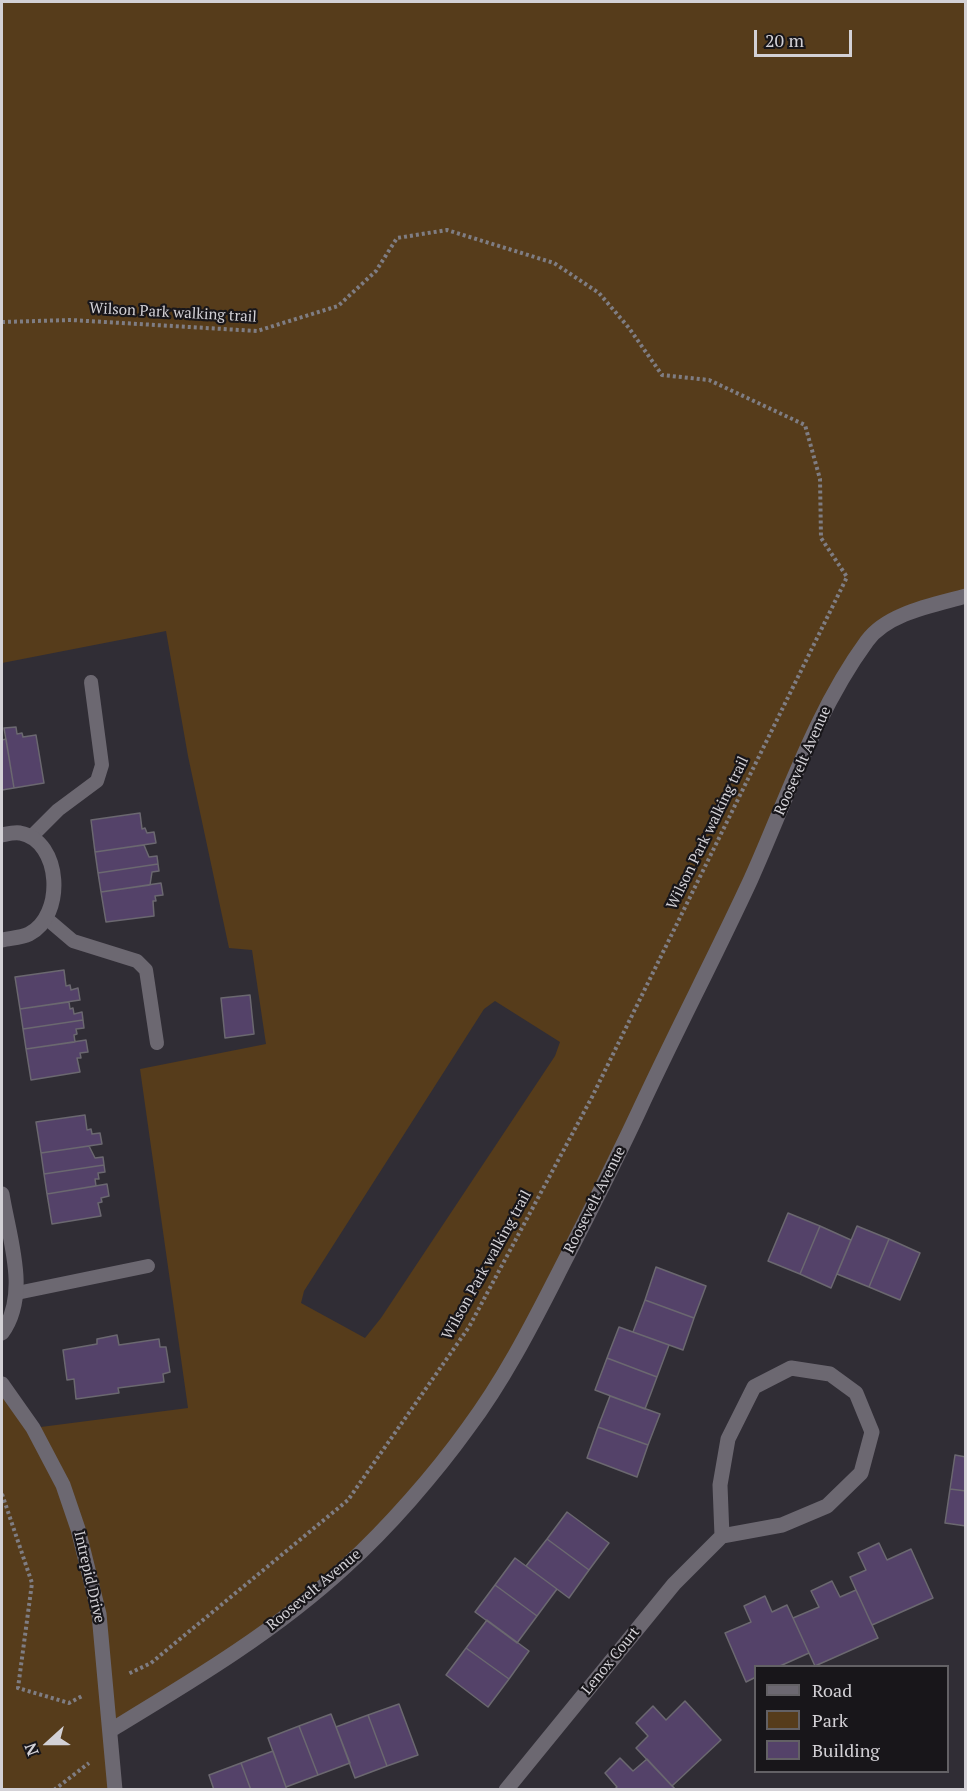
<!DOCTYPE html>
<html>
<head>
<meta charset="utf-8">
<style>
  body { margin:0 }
  #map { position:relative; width:967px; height:1791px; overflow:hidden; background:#302d35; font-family:"PT Serif",serif }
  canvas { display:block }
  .frame { position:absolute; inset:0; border:3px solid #d3d1d6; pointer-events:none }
  .legend { position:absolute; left:754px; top:1665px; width:195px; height:108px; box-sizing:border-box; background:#18161a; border:2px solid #636165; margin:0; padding:8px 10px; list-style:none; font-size:18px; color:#d3d1d6 }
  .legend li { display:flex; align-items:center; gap:12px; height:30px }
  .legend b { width:30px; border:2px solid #636165 }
  .north { position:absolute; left:18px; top:1713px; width:60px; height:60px; -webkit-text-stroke:4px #18161a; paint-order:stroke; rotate:249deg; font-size:16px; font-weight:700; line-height:24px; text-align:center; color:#d3d1d6 }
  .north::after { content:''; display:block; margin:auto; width:21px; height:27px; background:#d3d1d6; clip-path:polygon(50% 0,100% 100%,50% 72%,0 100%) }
  .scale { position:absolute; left:754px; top:30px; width:98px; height:27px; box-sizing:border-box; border:3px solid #d3d1d6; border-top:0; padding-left:8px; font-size:18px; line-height:21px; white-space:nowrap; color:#d3d1d6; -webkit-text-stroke:4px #18161a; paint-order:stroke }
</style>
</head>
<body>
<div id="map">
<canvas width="967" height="1791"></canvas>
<div class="frame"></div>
<ul class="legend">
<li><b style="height:8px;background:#6c6871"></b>Road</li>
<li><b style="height:16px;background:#563c1b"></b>Park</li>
<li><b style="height:16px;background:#544269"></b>Building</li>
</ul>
<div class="north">N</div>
<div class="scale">20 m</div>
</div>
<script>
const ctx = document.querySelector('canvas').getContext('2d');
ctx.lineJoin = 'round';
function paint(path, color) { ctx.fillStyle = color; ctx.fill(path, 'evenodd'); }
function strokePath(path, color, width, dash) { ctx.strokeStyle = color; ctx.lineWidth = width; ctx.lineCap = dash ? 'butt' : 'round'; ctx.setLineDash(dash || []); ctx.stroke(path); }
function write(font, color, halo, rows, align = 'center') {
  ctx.font = font + ' "PT Serif",serif'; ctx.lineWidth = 4.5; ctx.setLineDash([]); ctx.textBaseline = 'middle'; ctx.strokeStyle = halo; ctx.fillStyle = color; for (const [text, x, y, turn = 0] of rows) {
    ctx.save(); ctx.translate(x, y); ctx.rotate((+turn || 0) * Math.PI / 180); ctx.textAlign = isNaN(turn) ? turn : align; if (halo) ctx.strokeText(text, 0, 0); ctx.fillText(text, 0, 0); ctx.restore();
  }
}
paint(new Path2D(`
  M2 2H965V598L942 604 872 636 818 715 743 892 485 1406 341 1574 111 1730 114 1789H2V1384L33 1428 188 1408 140 1069 266 1044 252 950 229 948 188 756 166 631 2 663ZM495 1001 560 1042 555 1056 381 1318 365 1338 301 1303 304 1291 484 1009Z`), '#563c1b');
const building = new Path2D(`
  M16 727 17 734 22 733 23 737 36 735 44 783 14 788 4 728Z
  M6 739 14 788 2 790V740Z
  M140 813 142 829 145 828 147 833 154 832 156 843 95 852 91 820Z
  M144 845 149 857 157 856 158 864 98 873 95 852Z
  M158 864 159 871 152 872 150 885 101 892 98 873Z
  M161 883 163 895 155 896 156 901H153L154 916 106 922 101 892Z
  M64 970 66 986 70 985 71 990 78 988 80 1000 20 1009 15 977Z
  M250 995 254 1034 225 1038 221 998Z
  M69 1002 70 1009 73 1008 74 1014 82 1012 83 1020 23 1029 20 1009Z
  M83 1020 84 1028 76 1029 77 1034 74 1035 75 1042 26 1049 23 1029Z
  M86 1040 88 1052 80 1053 81 1058H77L80 1072 31 1080 26 1049Z
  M85 1115 87 1130 91 1129 92 1134 100 1133 102 1144 41 1153 36 1122Z
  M89 1146 95 1158 103 1157 104 1165 44 1174 41 1153Z
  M104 1165 105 1172 98 1173 99 1179H95L96 1186 47 1194 44 1174Z
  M107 1184 109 1196 101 1198 102 1202 98 1203 101 1216 52 1224 47 1194Z
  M788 1213 820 1226 800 1274 768 1261Z
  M820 1226 851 1240 831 1288 800 1274Z
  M857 1226 889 1239 869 1287 837 1274Z
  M889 1239 920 1253 900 1300 869 1287Z
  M656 1267 706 1286 694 1318 645 1300Z
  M645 1300 694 1318 683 1350 633 1332Z
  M619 1327 669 1345 657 1377 607 1358Z
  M117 1335 119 1345 159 1339 160 1347H166L170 1372 163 1374 164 1382 118 1388 119 1393 76 1399 74 1379 67 1380 63 1350 97 1344V1339Z
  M607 1358 657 1377 645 1409 595 1390Z
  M610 1396 660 1414 648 1445 598 1427Z
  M598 1427 648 1445 637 1477 587 1458Z
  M955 1455 966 1457V1491L950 1489Z
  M950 1489 966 1491V1526L945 1523Z
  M567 1512 609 1543 589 1570 547 1539Z
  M547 1539 589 1570 569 1598 526 1566Z
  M879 1543 887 1560 911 1549 933 1598 872 1625 850 1577 866 1570 858 1553Z
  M515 1558 557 1589 537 1616 495 1585Z
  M832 1581 840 1597 856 1590 878 1638 815 1666 793 1618 819 1607 811 1591Z
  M495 1585 537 1616 517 1643 475 1612Z
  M765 1596 772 1612 787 1605 809 1653 780 1666H756V1677L746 1682 725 1633 751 1622 744 1606Z
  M487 1620 529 1651 509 1679 466 1648Z
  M466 1648 509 1679 488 1707 446 1675Z
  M685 1701 721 1740 672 1786 636 1748 648 1736 636 1723 653 1706 666 1720Z
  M399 1704 418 1755 387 1766 368 1715Z
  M331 1714 350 1763 318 1775 299 1726Z
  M368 1715 387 1766 355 1778 336 1727Z
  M299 1726 318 1775 286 1787 268 1738Z
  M273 1751 287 1790H251L241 1763Z
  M620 1758 633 1771 647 1759 676 1790H614L617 1787 605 1773Z
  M241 1763 251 1790H214L209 1775Z`);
paint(building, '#544269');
strokePath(building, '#6b6870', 1.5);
strokePath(new Path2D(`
  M2 322 71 320 257 331 338 306 376 271 397 238 447 230 554 263 599 293 629 328 662 375 709 380 805 425 820 479 821 538 847 577 592 1097 469 1327 348 1500 151 1663 128 1674
  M2 1494 32 1583 18 1688 69 1703 84 1695
  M54 1790 89 1763`), '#7f7d83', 4, [3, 3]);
strokePath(new Path2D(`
  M31 837 58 810 97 781 102 765 91 682
  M46 918 73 941 137 961 146 970 157 1043
  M17 1293 148 1266`), '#6c6871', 14);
strokePath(new Path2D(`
  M2 835C7 834 14 832 20 833 62 841 65 916 29 934 21 938 10 938 2 940
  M2 1194C9 1238 30 1294 2 1333
  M2 1384 33 1428 63 1485 78 1529 99 1614 115 1790
  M111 1730C192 1681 276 1631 346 1566 388 1528 435 1474 468 1428 503 1381 530 1329 557 1276 585 1221 613 1167 639 1111 675 1033 715 957 751 879 787 799 815 712 867 641 887 613 934 605 966 596
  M506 1790 674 1584 722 1536 782 1525 827 1506 861 1473 872 1432 856 1393 830 1374 791 1368 754 1387 728 1439 720 1485 722 1536`), '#6c6871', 15);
write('15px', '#d3d1d6', '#18161a', [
  ["Wilson Park walking trail",173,313,3],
  ["Roosevelt Avenue",803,761,-66],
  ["Wilson Park walking trail",708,833,-64],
  ["Roosevelt Avenue",595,1200,-63],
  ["Wilson Park walking trail",487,1265,-61],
  ["Intrepid Drive",89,1577,77],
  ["Roosevelt Avenue",314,1590,-40],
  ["Lenox Court",611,1661,-51]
]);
</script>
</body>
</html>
